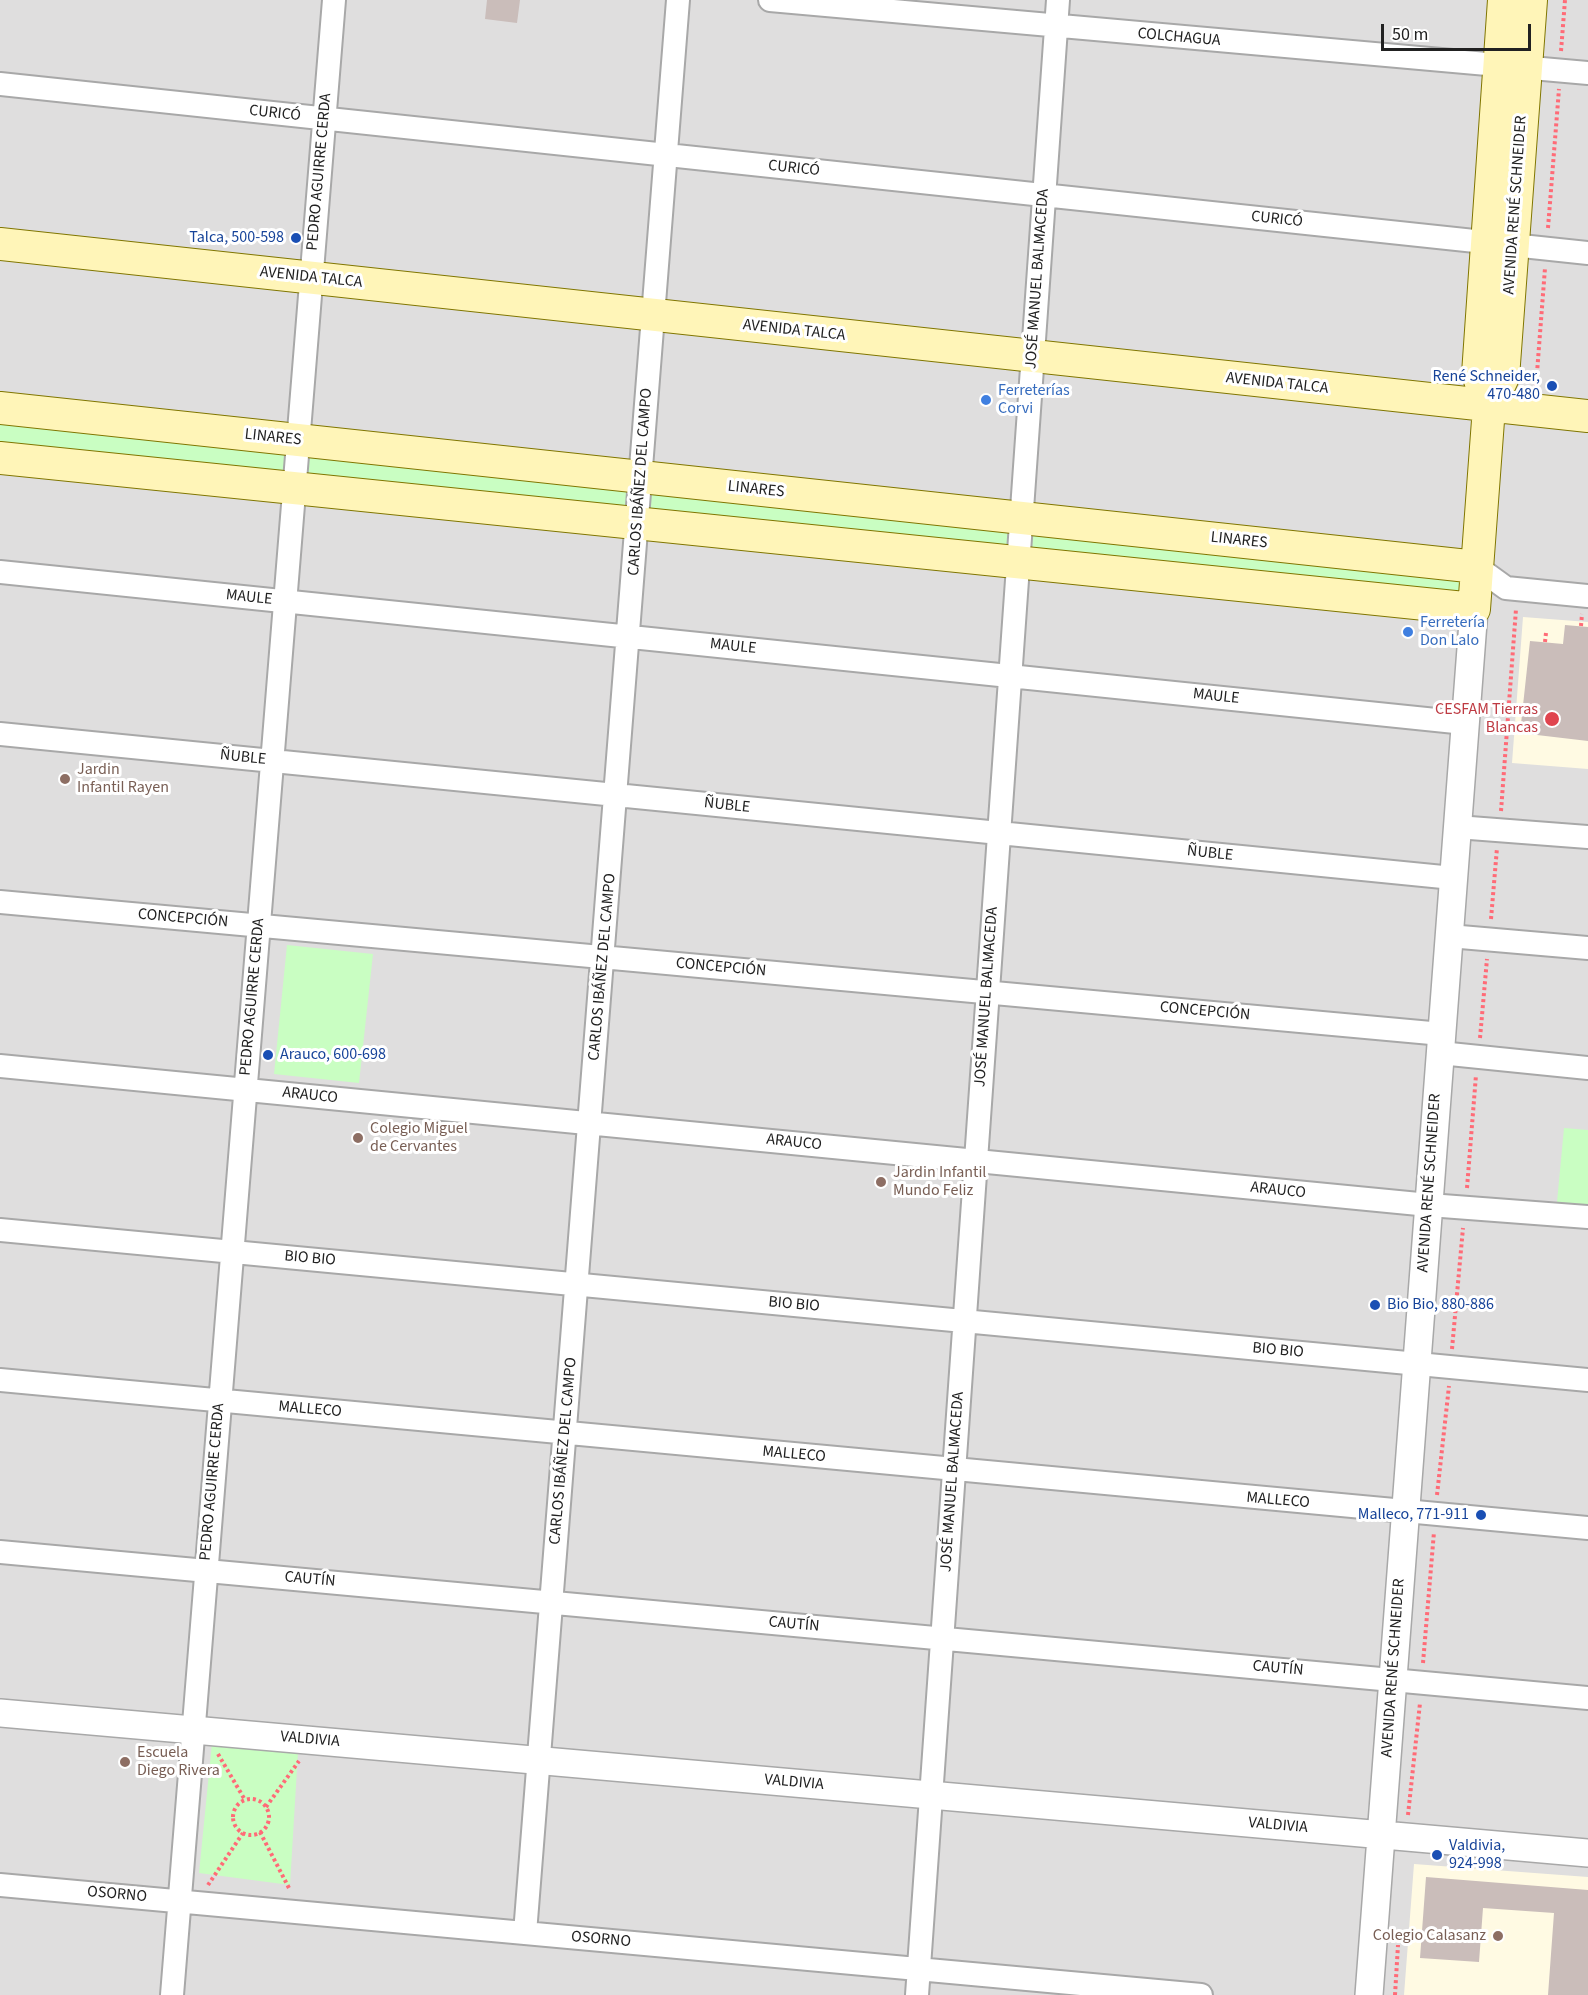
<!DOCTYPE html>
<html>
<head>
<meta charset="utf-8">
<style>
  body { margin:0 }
  #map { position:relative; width:1588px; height:1995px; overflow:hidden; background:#f2ece7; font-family:"Source Sans 3",sans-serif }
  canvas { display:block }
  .scale { position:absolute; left:1381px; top:24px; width:150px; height:27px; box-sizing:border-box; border:3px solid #212121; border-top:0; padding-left:8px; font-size:18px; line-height:21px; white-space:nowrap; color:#212121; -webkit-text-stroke:4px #fff; paint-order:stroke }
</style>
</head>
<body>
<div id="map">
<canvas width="1588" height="1995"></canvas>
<div class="scale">50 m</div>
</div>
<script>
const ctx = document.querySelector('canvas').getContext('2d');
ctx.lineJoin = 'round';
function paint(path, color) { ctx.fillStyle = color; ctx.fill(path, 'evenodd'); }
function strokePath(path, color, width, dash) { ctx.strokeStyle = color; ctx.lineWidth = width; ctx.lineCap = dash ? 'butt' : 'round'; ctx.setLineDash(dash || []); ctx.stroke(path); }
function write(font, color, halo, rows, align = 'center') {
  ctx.font = font + ' "Source Sans 3",sans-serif'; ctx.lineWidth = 6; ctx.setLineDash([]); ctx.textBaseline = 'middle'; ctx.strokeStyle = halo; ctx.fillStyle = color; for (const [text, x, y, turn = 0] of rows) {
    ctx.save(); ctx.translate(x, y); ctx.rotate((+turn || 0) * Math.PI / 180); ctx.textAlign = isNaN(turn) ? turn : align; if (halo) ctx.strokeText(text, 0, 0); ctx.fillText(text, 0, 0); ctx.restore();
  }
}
paint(new Path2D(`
  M0 0H1588V1995H0Z`), '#dfdede');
paint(new Path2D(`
  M1523 617 1588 622V769L1512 763Z
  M1414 1864 1588 1877V1995H1404Z`), '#fffae3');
paint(new Path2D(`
  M0 421 1461 573 1459 598 0 449Z
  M287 945 373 954 359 1083 274 1074Z
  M1564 1128 1588 1130V1205L1557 1202Z
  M212 1743 298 1752 290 1885 199 1873Z`), '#c9fec2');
paint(new Path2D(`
  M487 0H520L517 23 485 19Z
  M1565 625 1588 627V741L1520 733 1530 641 1563 644Z
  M1426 1877 1588 1890V1995H1548L1554 1913 1483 1908 1479 1962 1420 1958Z`), '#cabdba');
const minor = new Path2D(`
  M770 0 1588 73
  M0 84 1588 253
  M1477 567 1506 588 1588 596
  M0 572 1465 723
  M0 734 1453 878
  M1457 827 1588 837
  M0 902 1442 1034
  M1449 936 1588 948
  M1440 1053 1588 1068
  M0 1066 1429 1205 1588 1217
  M0 1230 1588 1380
  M0 1380 1588 1528
  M0 1552 1588 1698
  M0 1885 1201 1995
  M525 1933 678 0
  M172 1995 334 0
  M917 1995 1058 0`);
const tertiary = new Path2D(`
  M0 1713 1588 1853
  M1369 1995 1474 609`);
const secondary = new Path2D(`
  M0 244 1588 416
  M1489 407 1503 377 1531 0
  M0 408 1477 567
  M0 458 1474 609 1489 407 1478 374 1504 0`);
strokePath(minor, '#a8a8a8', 26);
strokePath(tertiary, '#a8a8a8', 30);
strokePath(secondary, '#807600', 34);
strokePath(new Path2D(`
  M1561 51 1565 0
  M1548 228 1559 89
  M1536 386 1545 268
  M1581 626 1582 614
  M1545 642 1546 633
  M1501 811 1516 609
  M1491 919 1497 848
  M1480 1038 1487 959
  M1467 1188 1476 1075
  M1452 1349 1463 1228
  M1437 1495 1449 1386
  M1423 1663 1434 1532
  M218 1754 245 1800
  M233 1817a18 18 0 1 1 36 0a18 18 0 1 1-36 0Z
  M266 1807 299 1761
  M1408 1815 1420 1703
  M260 1832 290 1890
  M208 1885 243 1833
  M1395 1995 1398 1945`), '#ff6b77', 4, [3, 3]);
strokePath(minor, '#fff', 22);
strokePath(tertiary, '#fff', 27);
strokePath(secondary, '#fff5b8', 32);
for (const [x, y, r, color] of [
  [296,238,6,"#1a4fb4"],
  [1552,386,6,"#1a4fb4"],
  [986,400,6,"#3f7fe0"],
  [1408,632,6,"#3f7fe0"],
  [1552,719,8,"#e0444e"],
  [65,779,6,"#8d6e63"],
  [268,1055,6,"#1a4fb4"],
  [358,1138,6,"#8d6e63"],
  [881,1182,6,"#8d6e63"],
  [1375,1305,6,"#1a4fb4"],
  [1481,1515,6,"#1a4fb4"],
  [125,1762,6,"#8d6e63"],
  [1437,1855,6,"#1a4fb4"],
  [1498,1936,6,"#8d6e63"]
]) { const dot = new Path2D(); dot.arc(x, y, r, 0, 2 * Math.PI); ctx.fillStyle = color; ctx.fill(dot); strokePath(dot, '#fff', 2); }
write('16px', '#212121', '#fff', [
  ["COLCHAGUA",1179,38,5],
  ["CURICÓ",275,114,6],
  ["CURICÓ",794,169,6],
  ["PEDRO AGUIRRE CERDA",320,172,-85],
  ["AVENIDA RENÉ SCHNEIDER",1516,205,-86],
  ["CURICÓ",1277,220,6],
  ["AVENIDA TALCA",311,278,6],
  ["JOSÉ MANUEL BALMACEDA",1038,279,-86],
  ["AVENIDA TALCA",794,331,6],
  ["AVENIDA TALCA",1277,384,6],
  ["LINARES",273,438,6],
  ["CARLOS IBÁÑEZ DEL CAMPO",641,482,-86],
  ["LINARES",756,490,6],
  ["LINARES",1239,541,6],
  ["MAULE",249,598,6],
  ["MAULE",733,647,6],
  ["MAULE",1216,697,6],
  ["ÑUBLE",243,758,6],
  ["ÑUBLE",727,806,6],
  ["ÑUBLE",1210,854,6],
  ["CONCEPCIÓN",183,919,5],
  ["CARLOS IBÁÑEZ DEL CAMPO",603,967,-85],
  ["CONCEPCIÓN",721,968,5],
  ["PEDRO AGUIRRE CERDA",253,997,-85],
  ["JOSÉ MANUEL BALMACEDA",987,997,-86],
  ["CONCEPCIÓN",1205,1012,5],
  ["ARAUCO",310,1096,6],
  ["ARAUCO",794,1143,6],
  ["AVENIDA RENÉ SCHNEIDER",1430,1183,-86],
  ["ARAUCO",1278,1191,6],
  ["BIO BIO",310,1259,5],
  ["BIO BIO",794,1305,5],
  ["BIO BIO",1278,1351,5],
  ["MALLECO",310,1410,5],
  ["CARLOS IBÁÑEZ DEL CAMPO",564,1451,-85],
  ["MALLECO",794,1455,5],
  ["PEDRO AGUIRRE CERDA",213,1482,-85],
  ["JOSÉ MANUEL BALMACEDA",953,1482,-86],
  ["MALLECO",1278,1501,5],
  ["CAUTÍN",310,1580,5],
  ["CAUTÍN",794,1625,5],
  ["AVENIDA RENÉ SCHNEIDER",1394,1668,-86],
  ["CAUTÍN",1278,1669,5],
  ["VALDIVIA",310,1740,5],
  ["VALDIVIA",794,1783,5],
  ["VALDIVIA",1278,1826,5],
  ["OSORNO",117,1895,5],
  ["OSORNO",601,1940,5]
]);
write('16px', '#164399', '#fff', [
  ["Talca, 500-598",284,238],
  ["René Schneider,",1540,377],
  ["470-480",1540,395],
  ["Arauco, 600-698",280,1055,"left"],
  ["Bio Bio, 880-886",1387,1305,"left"],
  ["Malleco, 771-911",1469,1515],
  ["Valdivia,",1449,1846,"left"],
  ["924-998",1449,1864,"left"]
], 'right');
write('16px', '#366cbe', '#fff', [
  ["Ferreterías",998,391],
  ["Corvi",998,409],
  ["Ferretería",1420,623],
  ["Don Lalo",1420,641]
], 'left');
write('16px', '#be3a42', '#fff', [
  ["CESFAM Tierras",1538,710],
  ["Blancas",1538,728]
], 'right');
write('16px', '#785e54', '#fff', [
  ["Jardin",77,770],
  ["Infantil Rayen",77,788],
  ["Colegio Miguel",370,1129],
  ["de Cervantes",370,1147],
  ["Jardin Infantil",893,1173],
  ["Mundo Feliz",893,1191],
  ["Escuela",137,1753],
  ["Diego Rivera",137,1771],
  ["Colegio Calasanz",1486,1936,"right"]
], 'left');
</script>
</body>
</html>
